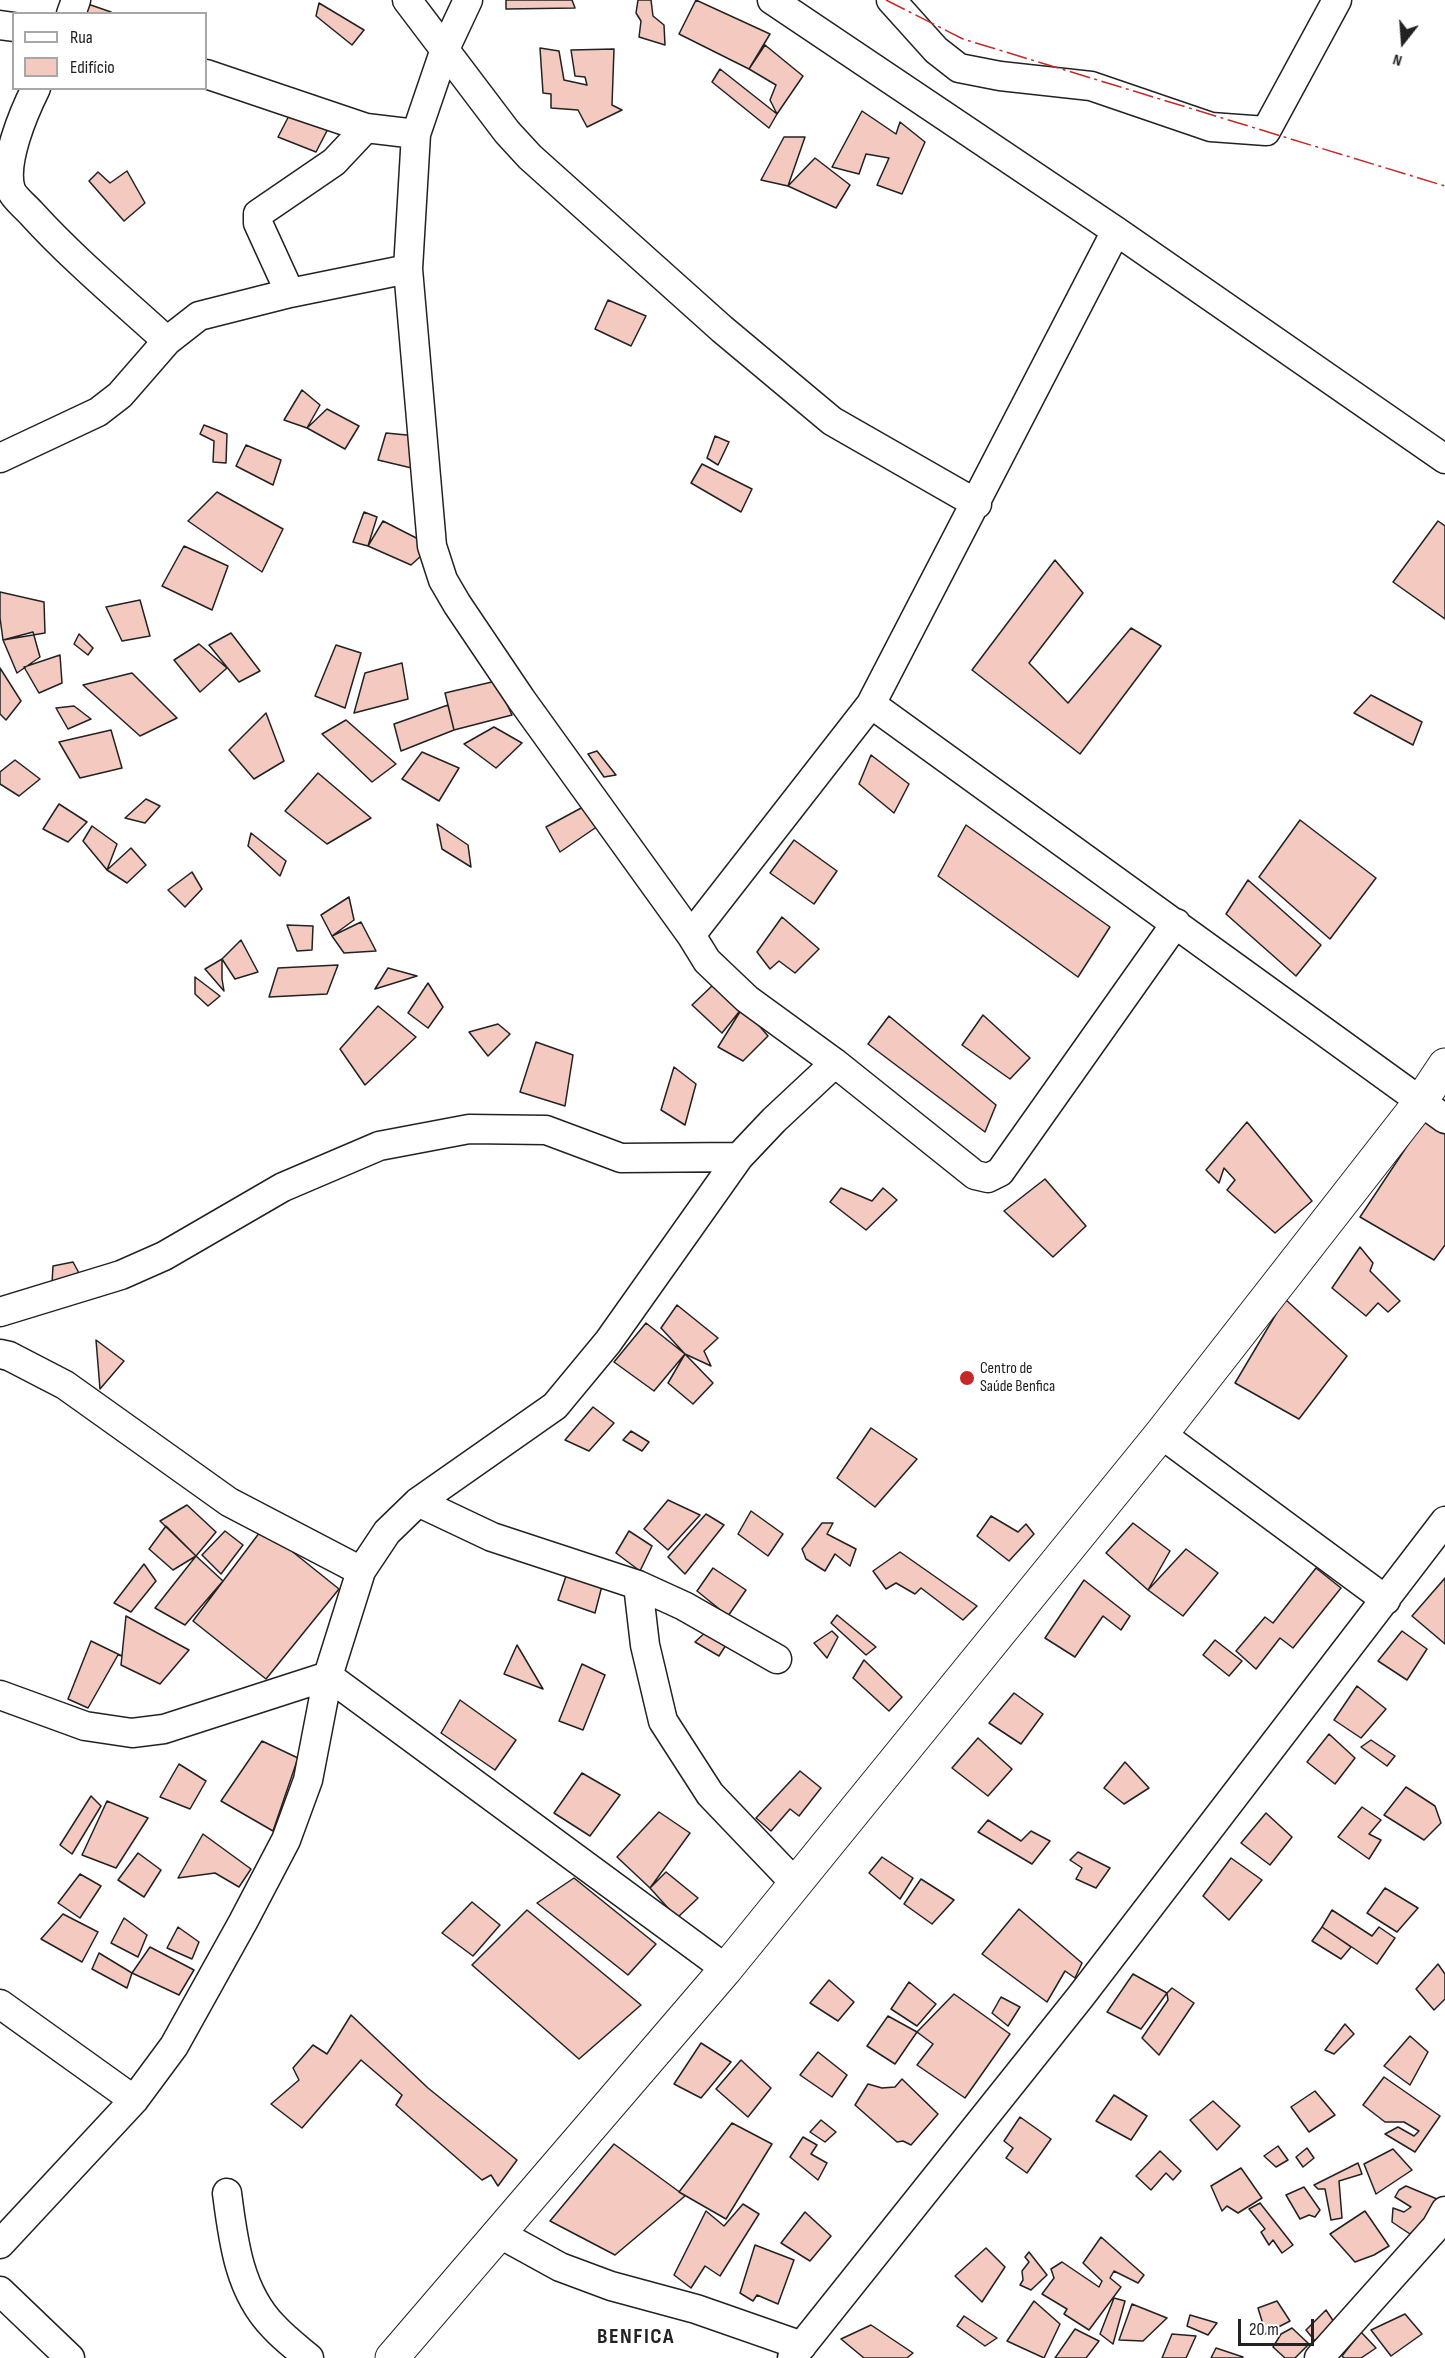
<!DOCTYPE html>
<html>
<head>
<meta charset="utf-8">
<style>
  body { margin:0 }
  #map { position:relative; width:1445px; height:2358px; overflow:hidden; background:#fff; font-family:"Sofia Sans Condensed",sans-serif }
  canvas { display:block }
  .legend { position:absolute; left:12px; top:12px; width:195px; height:78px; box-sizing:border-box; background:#fff; border:2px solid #a7a7a7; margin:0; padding:8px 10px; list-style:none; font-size:18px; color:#222 }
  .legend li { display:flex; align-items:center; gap:12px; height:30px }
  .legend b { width:30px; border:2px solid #a7a7a7 }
  .north { position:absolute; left:1373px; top:12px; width:60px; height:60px; -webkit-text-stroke:4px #fff; paint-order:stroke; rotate:197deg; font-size:16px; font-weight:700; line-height:24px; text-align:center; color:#222 }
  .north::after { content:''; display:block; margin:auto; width:21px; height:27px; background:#222; clip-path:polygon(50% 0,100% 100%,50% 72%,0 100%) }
  .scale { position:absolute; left:1238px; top:2319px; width:76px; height:27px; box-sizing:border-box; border:3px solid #222; border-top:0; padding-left:8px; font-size:18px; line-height:21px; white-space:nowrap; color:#222; -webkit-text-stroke:4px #fff; paint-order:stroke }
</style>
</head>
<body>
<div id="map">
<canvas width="1445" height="2358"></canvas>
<ul class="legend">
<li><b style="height:8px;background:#fff"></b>Rua</li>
<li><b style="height:16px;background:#f3c9c0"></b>Edifício</li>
</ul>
<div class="north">N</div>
<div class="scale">20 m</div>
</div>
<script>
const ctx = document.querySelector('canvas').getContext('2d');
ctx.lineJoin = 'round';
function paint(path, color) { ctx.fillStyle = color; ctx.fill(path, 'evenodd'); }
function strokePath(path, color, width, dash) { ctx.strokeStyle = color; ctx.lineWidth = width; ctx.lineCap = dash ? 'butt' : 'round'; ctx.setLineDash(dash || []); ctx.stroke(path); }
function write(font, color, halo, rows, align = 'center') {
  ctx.font = font + ' "Sofia Sans Condensed",sans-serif'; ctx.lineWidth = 4.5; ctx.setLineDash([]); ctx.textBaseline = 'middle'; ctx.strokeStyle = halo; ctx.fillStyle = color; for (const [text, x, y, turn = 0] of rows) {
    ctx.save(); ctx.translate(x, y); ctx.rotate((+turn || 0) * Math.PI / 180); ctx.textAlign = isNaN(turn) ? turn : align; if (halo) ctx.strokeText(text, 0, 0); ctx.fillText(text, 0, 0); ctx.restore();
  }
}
const building = new Path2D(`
  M506 0H572L575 8 506 9Z
  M638 0H651L653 16 664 25 665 45 639 37 641 21 636 13Z
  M696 0 770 34 749 69 679 34Z
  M85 3 111 12V14H82Z
  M319 3 364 30 352 45 316 16Z
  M765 45 803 76 777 114 770 100 776 85 749 69Z
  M540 48 559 51 564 80 587 85 585 77 575 76 571 50 614 49 612 105 622 110 587 127 578 110 551 108V94L543 93Z
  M720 69 777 114 769 128 712 82Z
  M293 108 330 125 316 152 278 137Z
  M862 111 896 134 900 122 925 142 902 194 877 185 889 158 866 154 859 174 832 167Z
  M784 137H805L788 186 761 180Z
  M815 158 850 185 836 208 788 186Z
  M127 171 145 203 124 221 89 181 98 172 110 183Z
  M608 300 646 316 631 346 595 329Z
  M302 390 320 405 307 428 284 420Z
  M327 409 359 426 345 449 307 428Z
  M204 425 227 434 226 463 213 462 214 441 200 434Z
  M386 433 417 436 420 470 378 460Z
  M715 436 729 442 718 465 707 458Z
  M246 445 281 460 273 485 236 466Z
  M702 464 752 489 741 512 691 483Z
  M217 492 283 529 262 572 188 521Z
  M364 512 377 517 368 546 353 542Z
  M383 521 432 546 411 565 368 546Z
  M1438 521 1445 526V619L1393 582Z
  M184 546 228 566 212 610 162 586Z
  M1055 560 1083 593 1029 663 1068 703 1131 628 1161 646 1080 754 972 670Z
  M0 592 44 602 45 633 3 640 0 618Z
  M140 600 150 636 122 641 106 607Z
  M33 632 40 657 17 673 3 640Z
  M231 633 260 671 239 682 209 645Z
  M79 634 93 648 88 655 74 644Z
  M199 644 227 668 200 692 174 660Z
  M336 645 361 653 345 708 315 696Z
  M60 655 62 683 39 693 24 667Z
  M402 663 408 699 354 713 365 673Z
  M0 668 21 701 6 720 0 714Z
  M132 673 177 718 140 736 83 685Z
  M496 681 512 715 454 730 445 693Z
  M1371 695 1422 722 1413 745 1354 713Z
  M448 705 454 730 401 751 394 724Z
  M74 706 91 719 68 729 56 708Z
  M266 713 284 761 254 779 229 750Z
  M346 720 396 764 372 782 322 734Z
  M494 727 522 743 496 768 464 744Z
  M111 730 122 768 80 778 59 742Z
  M597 751 616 775 604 777 588 754Z
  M422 752 459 768 439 801 402 779Z
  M871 755 909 784 894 813 859 784Z
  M15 760 40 779 19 796 0 784V772Z
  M318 773 371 818 327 844 285 811Z
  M146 799 160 806 145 823 125 818Z
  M59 804 87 822 68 842 43 829Z
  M583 807 598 826 560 852 546 827Z
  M1300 820 1376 878 1330 939 1259 877Z
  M437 824 468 845 471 867 442 849Z
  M966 825 1110 927 1078 977 938 876Z
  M92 826 117 844 107 870 83 841Z
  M251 833 286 861 280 876 248 846Z
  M794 840 837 871 814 904 770 873Z
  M131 848 146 865 127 883 107 870Z
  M192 872 202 889 185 907 168 890Z
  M1248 880 1321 945 1296 976 1226 914Z
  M349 897 354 920 332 936 321 915Z
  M782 917 819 949 795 973 779 961 770 969 757 952Z
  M361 922 376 951 344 953 332 936Z
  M287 925 313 926 312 950 297 951Z
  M241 940 258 972 235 979 222 959Z
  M222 959V979L224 991 205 969Z
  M338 965 327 994 269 997 278 968Z
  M388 968 417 976 375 989Z
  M195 977 220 996 208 1006 195 994Z
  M428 983 443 1007 428 1028 408 1013Z
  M713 985 743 1007 722 1033 692 1005Z
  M378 1006 416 1037 365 1085 340 1049Z
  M743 1007 768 1036 743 1061 718 1047Z
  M983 1015 1030 1058 1010 1079 962 1045Z
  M889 1016 996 1105 985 1132 868 1044Z
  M498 1024 510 1034 488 1056 469 1032Z
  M536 1042 573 1055 565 1106 520 1092Z
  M674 1067 696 1084 685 1125 661 1110Z
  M1427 1116 1445 1130V1245L1434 1260 1360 1217Z
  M1247 1122 1312 1201 1275 1233 1227 1190 1235 1180 1224 1168 1219 1183 1206 1170Z
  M1045 1179 1086 1226 1053 1257 1004 1211Z
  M841 1188 872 1201 883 1188 897 1200 866 1230 830 1202Z
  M1360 1247 1373 1263 1370 1271 1400 1301 1388 1312 1378 1303 1366 1316 1332 1288Z
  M73 1262 79 1273 52 1283 53 1266Z
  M1285 1299 1347 1356 1299 1419 1235 1383Z
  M677 1305 718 1338 704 1351 711 1366 685 1354 661 1328Z
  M646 1323 685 1354 654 1391 614 1362Z
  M96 1340 124 1361 100 1389Z
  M685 1354 713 1383 693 1404 668 1383Z
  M593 1407 614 1423 589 1451 565 1440Z
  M871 1428 917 1459 875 1507 837 1478Z
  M631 1431 649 1442 642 1451 623 1440Z
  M668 1500 700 1515 668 1550 644 1529Z
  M187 1505 216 1532 196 1556 160 1521Z
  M751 1511 783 1534 768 1556 738 1534Z
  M706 1514 724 1525 685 1574 668 1557Z
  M991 1516 1018 1532 1026 1524 1034 1534 1009 1561 977 1536Z
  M822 1523H833L827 1534 856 1549 850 1566 835 1554 825 1571 806 1559 802 1549Z
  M1133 1523 1170 1551 1148 1590 1106 1553Z
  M166 1526 196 1556 173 1570 149 1549Z
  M263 1528 339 1589 266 1679 193 1621Z
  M225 1531 243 1545 221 1574 202 1555Z
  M629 1531 652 1546 640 1571 616 1553Z
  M1186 1549 1218 1573 1183 1616 1148 1590Z
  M900 1552 977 1606 963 1620 921 1588 915 1594 896 1583 886 1589 873 1571Z
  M196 1556 223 1581 185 1625 155 1608Z
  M144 1564 156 1581 131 1612 114 1603Z
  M713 1568 746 1590 728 1616 697 1591Z
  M1316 1568 1341 1588 1293 1648 1280 1638 1256 1669 1236 1651 1265 1617 1273 1623Z
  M567 1573 603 1582 595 1613 558 1600Z
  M1445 1578V1644L1412 1616Z
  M1084 1580 1130 1616 1121 1630 1103 1616 1075 1657 1045 1638Z
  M837 1615 876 1647 866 1655 831 1623Z
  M126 1616 189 1650 160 1684 121 1665Z
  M710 1628 733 1634 719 1656 695 1642Z
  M832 1631 838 1637 827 1658 814 1643Z
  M1402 1631 1427 1649 1407 1680 1378 1661Z
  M1215 1640 1242 1661 1229 1676 1203 1655Z
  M91 1641 122 1656 118 1655 88 1708 68 1699Z
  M517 1645 543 1689 504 1674Z
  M864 1660 902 1697 889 1711 853 1678Z
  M582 1664 605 1675 583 1730 559 1721Z
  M1357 1686 1386 1709 1361 1738 1334 1720Z
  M1014 1693 1043 1714 1021 1744 989 1723Z
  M460 1700 516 1740 495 1770 441 1733Z
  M1329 1734 1355 1758 1335 1784 1307 1762Z
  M978 1738 1012 1769 988 1796 952 1768Z
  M1371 1740 1395 1756 1387 1766 1361 1747Z
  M262 1741 298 1758 273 1831 221 1801Z
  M1125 1762 1149 1788 1124 1804 1104 1788Z
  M179 1764 206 1781 190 1809 160 1797Z
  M800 1771 821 1788 799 1816 790 1809 771 1831 756 1818Z
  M582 1773 620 1795 590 1836 554 1813Z
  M1406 1787 1435 1806 1441 1823 1424 1840 1384 1815Z
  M91 1796 101 1806 72 1854 60 1845Z
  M107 1801 148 1818 116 1868 82 1855Z
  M1362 1807 1381 1820 1369 1834 1381 1840 1369 1859 1338 1837Z
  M659 1812 690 1833 650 1888 617 1857Z
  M1266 1813 1292 1837 1270 1865 1241 1843Z
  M988 1820 1021 1841 1031 1831 1050 1841 1032 1864 978 1832Z
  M203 1834 251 1869 239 1887 215 1873 178 1878Z
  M1078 1852 1110 1868 1096 1888 1076 1879 1082 1868 1070 1860Z
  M138 1853 161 1870 144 1897 118 1880Z
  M882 1857 913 1878 900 1899 869 1873Z
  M1231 1858 1262 1880 1229 1920 1203 1896Z
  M666 1872 698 1898 677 1918 650 1888Z
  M80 1874 101 1886 80 1918 58 1903Z
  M574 1878 656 1944 628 1975 537 1903Z
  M921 1879 954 1900 932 1924 904 1904Z
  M1385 1888 1418 1908 1397 1932 1367 1913Z
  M472 1902 500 1925 473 1956 442 1933Z
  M1019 1909 1082 1963 1075 1978 1065 1971 1047 2002 982 1954Z
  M527 1910 641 2005 579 2059 472 1965Z
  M1332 1910 1372 1936 1379 1927 1395 1938 1377 1964 1322 1927Z
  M63 1914 98 1932 82 1962 41 1939Z
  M124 1918 147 1935 138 1957 111 1943Z
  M178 1927 199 1942 192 1959 167 1948Z
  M1322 1927 1351 1947 1341 1959 1312 1941Z
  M150 1947 194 1970 179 1995 132 1973Z
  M99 1953 132 1973 127 1988 92 1969Z
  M1438 1964 1445 1974V1999L1434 2010 1416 1989Z
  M1133 1974 1167 1993 1141 2029 1107 2012Z
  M829 1980 854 2002 838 2021 810 2003Z
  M909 1982 936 2004 917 2026 891 2009Z
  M1172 1988 1194 2003 1159 2055 1142 2038 1168 2000 1167 1993Z
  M954 1994 1010 2034 965 2098 917 2065 933 2044 917 2032Z
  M1001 1997 1020 2007 1008 2026 992 2013Z
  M351 2015 428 2088 517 2160 498 2186 491 2175 482 2180 396 2105 402 2095 361 2060 302 2128 271 2104 299 2080 293 2068 313 2045 327 2054Z
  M888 2016 917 2032 895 2064 867 2046Z
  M1345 2024 1354 2034 1334 2054 1325 2050Z
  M1410 2036 1428 2052 1410 2085 1384 2066Z
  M701 2043 731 2062 701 2098 674 2084Z
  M818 2052 847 2075 832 2097 800 2075Z
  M741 2060 771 2088 748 2117 716 2089Z
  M1384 2077 1440 2116 1415 2152 1385 2134 1398 2127 1414 2136 1419 2131 1404 2122H1385L1363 2105Z
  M902 2079 938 2114 911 2145 903 2141 897 2142 855 2105 868 2084 882 2088 895 2087Z
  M1315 2091 1335 2115 1309 2132 1291 2107Z
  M1114 2095 1147 2116 1131 2140 1096 2121Z
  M1213 2101 1240 2126 1217 2150 1190 2120Z
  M1020 2117 1051 2139 1027 2173 1006 2158 1013 2148 1004 2141Z
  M821 2120 836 2132 825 2142 810 2132Z
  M732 2123 772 2144 726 2219 679 2192Z
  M803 2137 817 2145 811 2154 827 2163 818 2180 790 2157Z
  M614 2144 685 2196 615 2255 550 2221Z
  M1278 2146 1288 2160 1276 2167 1264 2156Z
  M1307 2148 1314 2158 1303 2167 1296 2157Z
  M1393 2149 1412 2170 1376 2194 1364 2164Z
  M1160 2151 1181 2171 1173 2180 1166 2173 1151 2190 1136 2176Z
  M1358 2163 1362 2174 1339 2181 1342 2218 1331 2220 1325 2189H1318L1314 2185Z
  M1241 2168 1262 2198 1238 2213 1227 2206 1222 2211 1211 2186Z
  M1406 2186 1437 2199 1425 2227 1410 2234 1392 2222 1393 2208 1404 2212 1411 2207 1395 2197 1399 2190Z
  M1304 2187 1320 2210 1315 2217 1309 2215 1300 2219 1286 2195Z
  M1260 2203 1293 2245 1282 2253 1273 2240 1269 2245 1261 2232 1265 2229 1249 2209Z
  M743 2204 759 2214 720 2276 705 2266 691 2288 674 2275 706 2211 724 2226Z
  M1365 2211 1389 2246 1374 2255 1355 2262 1330 2234Z
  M805 2212 831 2236 810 2261 781 2243Z
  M1101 2237 1144 2275 1138 2283 1114 2271 1110 2278 1121 2287 1089 2330 1064 2314 1067 2309 1042 2294 1054 2278 1051 2269 1062 2262 1099 2287 1102 2281 1083 2263Z
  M755 2245 794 2260 778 2304 757 2295 753 2301 740 2293Z
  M986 2248 1005 2267 982 2302 955 2276Z
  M1029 2252 1047 2275 1031 2290 1020 2285 1023 2280 1022 2271 1029 2262 1025 2257Z
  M1114 2298 1125 2301 1113 2344 1100 2334Z
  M1034 2301 1060 2324 1044 2358 1007 2341Z
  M1277 2301 1290 2321 1263 2335 1262 2321 1258 2308Z
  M1132 2304 1167 2318 1143 2341 1119 2340Z
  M1326 2310 1334 2322 1315 2341 1306 2330Z
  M1405 2314 1422 2334 1391 2356 1371 2330Z
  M1190 2315 1217 2323 1208 2335 1187 2326Z
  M964 2316 997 2338 985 2346 957 2326Z
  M871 2325 913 2353 907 2358H864L841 2339Z
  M1292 2328 1309 2344 1295 2358H1285L1273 2347 1281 2334Z
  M1075 2329 1099 2341 1086 2358H1055Z
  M1361 2332 1376 2348 1361 2358H1344L1342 2356Z
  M1172 2334 1196 2336 1186 2358H1162Z
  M1216 2348 1243 2357 1242 2358H1211Z`);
paint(building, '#f3c9c0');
strokePath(building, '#222', 1.5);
const minor = new Path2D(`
  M407 0 507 132 530 157 722 329 832 421 977 504
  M468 0 445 49 416 134 408 269 432 546 443 580 457 604 521 699 691 935
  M772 0 1116 231 1445 459
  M891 0 936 50 959 68 1000 76 1091 86 1211 127 1266 131 1337 0
  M71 14 76 0
  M0 25 14 27
  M206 74 366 128 416 134
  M36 88C24 112 2 163 11 190 14 198 26 207 32 214 73 259 121 299 167 341
  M1116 231 871 704 691 935 707 961 747 999 835 1063 975 1175 988 1178 1000 1172 1176 923
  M290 293 258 223V214L334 162 366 128
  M0 458 98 412 120 395 167 341 199 316 290 293 408 269
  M871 704 1445 1119
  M0 1312 121 1275 164 1256 283 1187 379 1146 469 1129 546 1130 621 1158 739 1157
  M0 1354 9 1356 65 1385 229 1502 361 1571
  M1161 1434 1386 1600
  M418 1502 492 1537 638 1585 684 1606 777 1659
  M638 1585 645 1645 663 1721 710 1794 795 1883
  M0 1695 85 1726 132 1733 164 1729 328 1676 726 1969
  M0 2004 134 2100
  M227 2193C233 2240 239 2292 274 2327 284 2338 297 2348 309 2358
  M500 2234 560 2267 611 2286 696 2309 802 2346
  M0 2244 134 2100 174 2046 243 1922 286 1840 308 1780 328 1676 361 1571 387 1532 418 1502 555 1406 608 1342 739 1157 774 1120 835 1063
  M0 2291 70 2358
  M792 2358 1081 1996 1445 1521
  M1319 2358 1436 2227 1445 2211`);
const major = new Path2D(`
  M392 2358 726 1969 1161 1434 1421 1101 1445 1065`);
strokePath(minor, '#222', 31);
strokePath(major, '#222', 35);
strokePath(minor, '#fff', 28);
strokePath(major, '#fff', 33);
strokePath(new Path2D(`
  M886 0 963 39 1445 186`), '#c62828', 1.5, [21, 4.5, 3, 4.5]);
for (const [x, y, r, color] of [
  [967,1378,8,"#c62828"]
]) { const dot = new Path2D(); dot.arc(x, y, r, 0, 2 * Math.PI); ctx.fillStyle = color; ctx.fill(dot); strokePath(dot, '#fff', 2); }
write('16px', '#222', '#fff', [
  ["Centro de",980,1369],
  ["Saúde Benfica",980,1387]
], 'left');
ctx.letterSpacing = '1.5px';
write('bold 22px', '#222', '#fff', [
  ["BENFICA",636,2337]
]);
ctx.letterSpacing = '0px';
</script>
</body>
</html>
